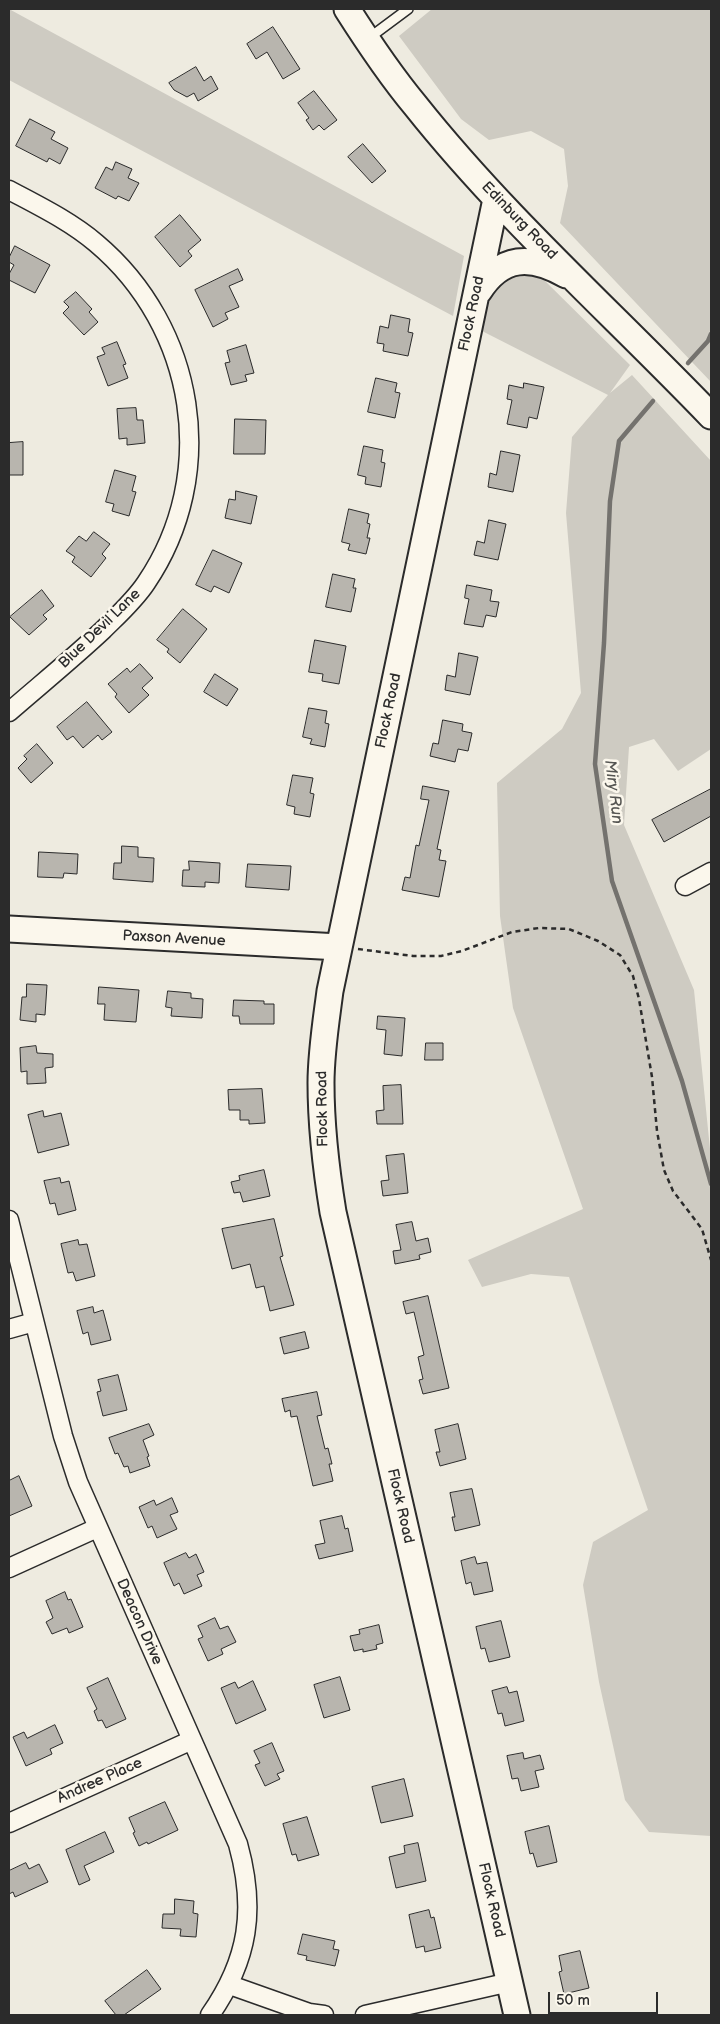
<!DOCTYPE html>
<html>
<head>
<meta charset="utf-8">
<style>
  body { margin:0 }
  #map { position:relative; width:720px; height:2024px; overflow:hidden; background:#eeebe0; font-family:"Balsamiq Sans",sans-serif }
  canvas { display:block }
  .frame { position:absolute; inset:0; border:10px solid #2b2b2b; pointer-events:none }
  .scale { position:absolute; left:548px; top:1992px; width:110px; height:22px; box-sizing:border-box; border:2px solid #2b2b2b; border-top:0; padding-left:6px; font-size:15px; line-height:18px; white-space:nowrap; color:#2b2b2b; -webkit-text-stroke:4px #fbf7ec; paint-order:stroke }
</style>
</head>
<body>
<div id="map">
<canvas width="720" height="2024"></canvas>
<div class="frame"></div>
<div class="scale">50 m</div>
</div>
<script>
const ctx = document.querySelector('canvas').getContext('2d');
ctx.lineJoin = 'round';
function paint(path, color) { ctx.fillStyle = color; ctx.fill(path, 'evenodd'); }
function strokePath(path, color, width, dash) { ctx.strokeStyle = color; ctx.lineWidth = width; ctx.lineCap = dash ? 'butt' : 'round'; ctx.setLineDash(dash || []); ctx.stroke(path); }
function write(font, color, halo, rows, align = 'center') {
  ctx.font = font + ' "Balsamiq Sans",sans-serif'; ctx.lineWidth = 5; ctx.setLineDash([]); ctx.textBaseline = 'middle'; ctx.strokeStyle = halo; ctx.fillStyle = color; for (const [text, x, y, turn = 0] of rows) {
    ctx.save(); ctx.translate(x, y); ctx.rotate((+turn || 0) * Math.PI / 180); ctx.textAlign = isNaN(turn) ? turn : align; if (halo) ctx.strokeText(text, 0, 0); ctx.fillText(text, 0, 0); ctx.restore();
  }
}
paint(new Path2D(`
  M9 9 464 256 453 316 9 80Z
  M432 9H711V382L560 223 568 186 564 149 531 131 489 140 461 119 399 36Z
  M514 269 540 276 630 365 610 393 632 375 711 461V749L678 771 654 739 629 747 624 825 694 990 711 1159V1836L649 1832 625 1800 599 1682 583 1585 593 1542 648 1510 569 1277 531 1274 482 1287 468 1260 583 1209 513 1008 500 916 497 783 562 729 581 693 566 513 572 437 608 395 482 331 491 290Z`), '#cecbc2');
strokePath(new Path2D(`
  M688 363 708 341 711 334
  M653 401 619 441 610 501 604 643 595 764 612 881 682 1081 711 1184`), '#74726e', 4.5);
const building = new Path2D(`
  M273 27 300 69 283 79 267 52 256 59 247 44Z
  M196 67 204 81 211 76 218 89 198 101 194 93 187 97 174 90 169 83Z
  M314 91 337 120 324 130 319 125 313 130 306 120 309 118 298 103Z
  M30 119 55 132 51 139 68 148 60 164 49 158 47 162 16 146Z
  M363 144 386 171 372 183 348 157Z
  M116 162 132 169 128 178 139 183 129 201 118 196 116 199 95 188 106 167 112 170Z
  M180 215 201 240 188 251 192 256 180 267 155 237Z
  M15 246 50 265 35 293 9 280V274L14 265 9 262V258Z
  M238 269 243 280 229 286 239 307 225 313 228 319 213 327 195 290Z
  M76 292 92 309 89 312 98 322 84 335 63 313 69 307 64 302Z
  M391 315 410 319 408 332 413 333 408 356 383 351 384 344 377 343 380 326 388 328Z
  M117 342 126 364 123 365 128 378 108 386 97 357 105 354 102 348Z
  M246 345 254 373 245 375 247 381 231 385 225 363 230 362 227 351Z
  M376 378 397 383 395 392 400 393 395 418 368 412Z
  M524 383 544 387 537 419 529 417 527 428 507 424 512 400 507 399 509 385 523 388Z
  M136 408 137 420H143L145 443 127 445V438L119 439 117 409Z
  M235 419 266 420 265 454H234Z
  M23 442V475H9V443Z
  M364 446 383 450 381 462 385 463 381 487 365 484 366 477 358 475Z
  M501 451 520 455 513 492 488 487 490 473 496 475Z
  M115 470 136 476 132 491 136 492 129 516 112 511 114 504 106 502Z
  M236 491 257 496 251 524 225 518 229 499 235 500Z
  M349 509 369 514 367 523 370 524 367 538H370L366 554 348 550 350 544 342 542Z
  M489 520 506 524 498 560 474 555 477 541 484 543Z
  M94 532 110 544 102 554 106 558 91 577 72 562 75 557 66 551 79 536 86 541Z
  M213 550 242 563 229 593 214 586 211 592 196 585Z
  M333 574 355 579 353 588H356L351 612 326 607Z
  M467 585 492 590 490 601 499 602 496 617 486 615 483 627 464 624 469 599 465 598Z
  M42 590 54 606 43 615 47 619 29 635 10 617Z
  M183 609 207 629 180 663 167 652 169 649 157 640Z
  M315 640 346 646 339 684 322 681 323 674 309 672Z
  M459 653 478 657 470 695 445 690 447 675 455 677Z
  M140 664 153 678 142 688 149 695 129 713 115 697 117 694 108 684 127 668 130 672Z
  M215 674 238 689 227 706 204 692Z
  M87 702 112 732 102 740 98 735 83 748 73 736 67 740 57 727Z
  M309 708 327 711 325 723 329 724 325 747 310 744 312 739 303 737Z
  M443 720 463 724 462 731 472 733 468 751 458 749 455 762 430 756 433 743 438 744Z
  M37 744 53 763 31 783 18 768 27 759 24 756Z
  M293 775 313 778 310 793 314 794 310 817 294 814 295 807 287 805Z
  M423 786 449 791 437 849 441 850 439 860 446 861 439 897 402 890 405 877 410 878 416 845 419 846 429 800 421 799Z
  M711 789V816L664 842 652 820Z
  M122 846 138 847V857L154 858 153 882 113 879 114 863H121Z
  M39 852 78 854 77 874 64 873 63 878 38 877Z
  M189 861 220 863 219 883 205 882V887L182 886 183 870H189Z
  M248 864 291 866 289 890 246 887Z
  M27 984 47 985 45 1015 36 1014V1022L20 1020 22 997H26Z
  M99 987 139 990 136 1022 104 1020 105 1004H98Z
  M168 991 191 993V998L203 999 202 1018 171 1016 172 1008 166 1007Z
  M234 1000 264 1001V1004H274V1024H240L239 1016H233Z
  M378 1016 405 1018 402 1056 384 1054 386 1030 377 1029Z
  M426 1043H443V1060H425Z
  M36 1046 37 1053 53 1054V1067L45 1068 46 1083 27 1084V1071L21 1072 20 1048Z
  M401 1085 403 1124H377L376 1111 384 1110 383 1086Z
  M262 1089 265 1123 249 1124V1120H240V1110H229L228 1090Z
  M43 1111 44 1117 61 1113 69 1145 38 1153 28 1115Z
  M404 1154 408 1193 383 1196 381 1181 389 1180 386 1156Z
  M264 1170 270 1196 243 1202 240 1192 234 1193 231 1182 240 1180 239 1176Z
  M60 1178 61 1183 69 1181 76 1210 58 1215 55 1203 50 1204 44 1181Z
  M274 1219 283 1256 280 1257 294 1305 270 1311 264 1286 256 1288 250 1264 232 1269 222 1229Z
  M412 1222 416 1241 428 1238 431 1252 419 1255 420 1259 395 1264 393 1251 401 1250 396 1225Z
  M78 1240 79 1245 87 1244 95 1276 76 1281 73 1272 68 1273 61 1244Z
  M428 1296 449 1388 423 1394 419 1380 423 1379 418 1357 424 1355 414 1312 406 1314 403 1302Z
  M93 1307 94 1313 103 1310 111 1340 91 1345 88 1332 83 1334 77 1311Z
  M305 1332 309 1348 284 1354 280 1338Z
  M118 1375 127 1410 103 1416 97 1392 101 1391 98 1380Z
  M317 1392 322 1415 317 1416 325 1449 328 1448 332 1464H329L333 1481 313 1486 297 1416 291 1417 290 1410 285 1412 282 1399Z
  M149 1424 154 1435 143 1440 149 1456 147 1457 150 1466 130 1473 128 1466 124 1467 118 1453 115 1454 109 1438Z
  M458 1424 466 1459 440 1466 436 1452H440L435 1430Z
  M19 1476 32 1506 9 1516V1481Z
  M472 1489 480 1525 455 1531 452 1517H455L450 1493Z
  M172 1498 178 1512 170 1515 177 1529 157 1538 152 1526 148 1528 139 1507 154 1500 156 1505Z
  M342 1516 345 1529 348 1528 353 1551 319 1559 315 1545 325 1543 320 1521Z
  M186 1553 189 1558 196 1554 204 1572 197 1575 202 1586 184 1594 179 1583 174 1586 164 1563Z
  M475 1557 477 1564 487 1562 493 1591 474 1595 471 1582 466 1584 461 1561Z
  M65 1592 68 1600 71 1599 83 1627 69 1633 67 1628 52 1634 46 1622 53 1618 46 1601Z
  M215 1618 220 1629 228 1626 236 1642 221 1649 223 1654 208 1661 198 1639 203 1637 198 1626Z
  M501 1621 510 1657 489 1662 485 1648 481 1649 476 1627Z
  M379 1625 383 1643 376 1645 377 1649 363 1652V1649L354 1651 350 1636 360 1634 359 1630Z
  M340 1677 350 1710 324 1718 314 1685Z
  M108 1678 126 1719 106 1728 102 1720 98 1721 94 1711 97 1709 87 1688Z
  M253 1681 266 1710 236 1724 221 1688 235 1682 238 1688Z
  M507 1687 509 1693 517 1691 524 1721 505 1726 502 1713 498 1714 492 1691Z
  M55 1725 63 1743 50 1749 52 1754 26 1766 13 1737 24 1732 27 1738Z
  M272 1743 284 1771 277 1774 280 1779 265 1786 255 1765 260 1763 254 1751Z
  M523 1753 524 1759 540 1755 544 1769 535 1771 539 1787 521 1791 518 1778 512 1779 507 1756Z
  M404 1779 413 1816 381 1823 372 1787Z
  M165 1802 178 1830 148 1844 147 1842 139 1846 133 1833 135 1832 129 1818Z
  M307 1817 319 1855 298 1861 296 1854 292 1855 283 1824Z
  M549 1826 557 1862 537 1867 533 1853 530 1854 525 1832Z
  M105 1832 114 1852 84 1866 90 1880 79 1885 66 1850Z
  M418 1843 426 1881 396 1888 389 1857 405 1853 404 1846Z
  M26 1863 29 1869 39 1864 48 1882 15 1897 13 1892 9 1894V1871Z
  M175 1899 194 1901 193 1913 198 1914 196 1937 180 1936 181 1929 162 1928 163 1914H174Z
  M429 1910 431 1918 434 1917 441 1948 425 1952 424 1946 416 1948 409 1915Z
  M303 1934 335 1941 333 1949 339 1950 335 1966 306 1960 307 1956 298 1954Z
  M580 1951 589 1988 564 1994 559 1972 562 1971 559 1956Z
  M147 1970 161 1989 124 2015H116L105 2001Z`);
paint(building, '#b8b5ae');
strokePath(building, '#2b2b2b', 1);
const lane = new Path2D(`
  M369 38 408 9`);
const street = new Path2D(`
  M9 190C39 206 70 221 96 243 196 327 220 474 146 583 134 601 118 615 103 630 72 659 40 685 9 712
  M685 886 711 872
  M9 1220 63 1436 78 1482 238 1844C256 1909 249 1959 210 2015
  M9 1329 34 1322
  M9 1568 97 1528
  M9 1823 192 1740
  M230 1985 309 2013 324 2015
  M365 2015 510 1982`);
const secondary = new Path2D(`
  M347 9C368 42 390 75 415 105 504 217 612 313 711 416
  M496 199 330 991C326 1022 321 1052 321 1083 321 1126 326 1169 333 1212L517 2015
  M479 291C502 255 531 255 566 275
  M9 929 339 947`);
strokePath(lane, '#2b2b2b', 12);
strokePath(street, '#2b2b2b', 21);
strokePath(secondary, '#2b2b2b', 29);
strokePath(new Path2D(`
  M358 949 413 956H441L462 951 512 932 539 928 569 929 598 941 620 955 633 976 639 999 652 1077 657 1131 664 1170 673 1191 702 1229 711 1260`), '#2b2b2b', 2.5, [5, 4]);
strokePath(lane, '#fbf7ec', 9);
strokePath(street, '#fbf7ec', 18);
strokePath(secondary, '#fbf7ec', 25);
write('15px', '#2b2b2b', '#fbf7ec', [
  ["Edinburg Road",519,221,46],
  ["Flock Road",472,314,-78],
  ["Blue Devil Lane",100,629,-44],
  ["Flock Road",389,711,-78],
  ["Paxson Avenue",174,939,3],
  ["Flock Road",323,1109,-91],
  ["Flock Road",400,1506,77],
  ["Deacon Drive",139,1622,66],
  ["Andree Place",100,1781,-24],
  ["Flock Road",491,1900,77]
]);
write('italic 16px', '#555552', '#fbf7ec', [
  ["Miry Run",613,792,83]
]);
</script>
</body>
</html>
